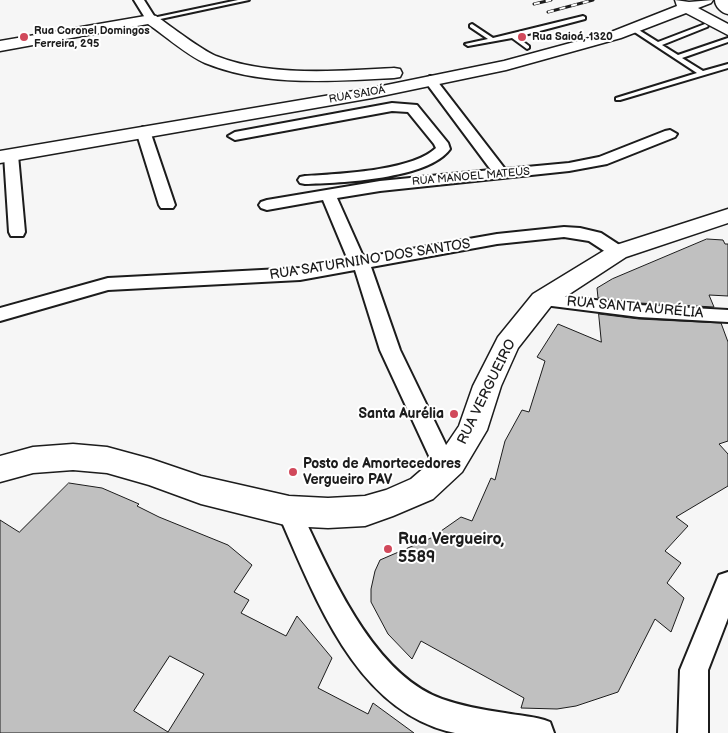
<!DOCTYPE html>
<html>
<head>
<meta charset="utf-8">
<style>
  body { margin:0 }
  canvas { display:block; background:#f6f6f6 }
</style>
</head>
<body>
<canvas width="728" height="733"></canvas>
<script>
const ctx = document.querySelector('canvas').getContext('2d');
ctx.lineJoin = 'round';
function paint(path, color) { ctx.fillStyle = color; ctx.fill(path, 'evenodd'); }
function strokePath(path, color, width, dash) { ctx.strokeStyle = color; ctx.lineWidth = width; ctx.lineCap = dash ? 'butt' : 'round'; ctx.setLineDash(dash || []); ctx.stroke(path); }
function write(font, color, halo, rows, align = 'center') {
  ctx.font = font + ' "Balsamiq Sans",sans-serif'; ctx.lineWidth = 4; ctx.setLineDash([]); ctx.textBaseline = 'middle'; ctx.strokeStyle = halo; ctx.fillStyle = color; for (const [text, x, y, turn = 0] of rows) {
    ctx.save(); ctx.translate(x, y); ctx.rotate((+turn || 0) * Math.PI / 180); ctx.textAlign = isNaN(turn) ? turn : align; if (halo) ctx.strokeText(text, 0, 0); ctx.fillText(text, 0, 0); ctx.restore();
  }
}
const building = new Path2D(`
  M707 239 723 240 725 244H728V296L709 295 714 307 639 303 598 298 597 288 612 279Z
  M599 314 639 319 721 323 728 342V441L719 444 728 454V486L676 517 688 526 665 551 681 563 667 583 684 598 671 632 655 619 618 692 576 706 557 709 521 708 524 698 421 641 412 659 388 634 371 602V589L375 571 380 560 431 538 461 517 472 521 491 478 495 480 505 441 522 410 529 412 545 361 537 357 558 324 601 342Z
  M69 483 102 488 139 504 137 506 159 517 228 545 252 565 234 592 249 600 241 613 286 636 297 616 332 658 318 688 368 714 373 703 414 733H0V520L19 532ZM170 656 204 674 168 732 134 711Z`);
paint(building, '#c0c0c0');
strokePath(building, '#1c1c1c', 1);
const lane = new Path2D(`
  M238 0H249L151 21 148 19Z
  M583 16 585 17V19L517 37 529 46V48L527 49 512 38 468 46 465 44 488 39 470 27V25L472 24 493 38Z
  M705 24 708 26 707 27 662 45 678 55 728 38V42L682 58 703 71 728 64V68L620 100H616V98L697 73 630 29V27H634L658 42Z`);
const street = new Path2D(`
  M134 0H144L156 19 155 21H147Z
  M430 76 434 77 505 169 569 163 599 157 665 131 670 130 677 134 675 137 607 164 569 171 380 191 337 198 362 254 366 257 497 234 564 227 580 228 601 233 624 248 626 252 624 256 618 257 612 256 589 241 564 237 497 244 371 267 400 350 446 445 459 456 462 463 459 470C444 475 440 467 430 458L380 350 355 270 300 280 108 290 0 321V308L108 278 300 268 348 260 323 200 267 210 261 208 259 205 261 202 267 200 380 181 491 170 424 80Z
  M392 103 417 105 448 143 450 149C429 179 340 183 305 184L300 183 298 180 300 177 305 176C338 174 412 171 436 148L434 144 408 112 392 111 235 140 228 136 235 132Z
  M143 127 150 131 175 205 173 208H161L159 205 136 131Z
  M11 151 16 152 18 155 25 232 23 236H11L9 232 4 155 6 152Z
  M542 294 639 305 728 310V322L639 317 536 304 533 300 536 296Z
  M289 500 297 503C328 567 370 673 442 699 462 706 483 710 505 713 520 716 535 716 550 722L554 733C531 733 508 733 486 733 476 733 465 733 455 733 354 712 314 593 277 511L281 503Z
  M728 572V618L708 670V733H678L680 670 719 575Z`);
const secondary = new Path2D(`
  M675 0 689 2 713 0 711 3 698 8 728 24V35L686 13 621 38 506 70 372 98 0 163V151L372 88 504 61 611 32 677 6Z
  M151 15 156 16C172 27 200 49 216 56 269 77 338 71 394 68L400 69 402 73 400 77 394 78C332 81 263 87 205 63 188 56 164 35 148 24L0 51V41Z
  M728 209V223L626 257 551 306 518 348 501 386 487 430 462 472 433 499 393 516 365 526 328 528 289 526 201 504 149 485 107 473 73 470 33 473 0 482V456L33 447 73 444 107 447 151 459 201 476 289 496 328 498 365 496 386 490 411 479 440 454 459 426 473 386 498 337 533 294 610 247Z`);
const primary = new Path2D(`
  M715 0H728V14C722 13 715 7 715 0Z`);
strokePath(lane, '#1c1c1c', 4);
strokePath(street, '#1c1c1c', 4);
strokePath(secondary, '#1c1c1c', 3);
strokePath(primary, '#1c1c1c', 3);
paint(lane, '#fff');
paint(street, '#fff');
paint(secondary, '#fff');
paint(primary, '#fff');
const rail = new Path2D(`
  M534 4 551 0
  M548 12 593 0`);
strokePath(rail, '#1c1c1c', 3);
strokePath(rail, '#fff', 2, [6]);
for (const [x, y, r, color] of [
  [24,37,5,"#d1495b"],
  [522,37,5,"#d1495b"],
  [454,414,5,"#d1495b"],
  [293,472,5,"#d1495b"],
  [388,549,5,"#d1495b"]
]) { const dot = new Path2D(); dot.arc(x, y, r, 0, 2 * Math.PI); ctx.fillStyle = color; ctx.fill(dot); strokePath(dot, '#fff', 2); }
write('bold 11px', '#1c1c1c', '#fff', [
  ["Rua Coronel Domingos",34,31],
  ["Ferreira, 295",34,44],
  ["Rua Saioá, 1320",532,37]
], 'left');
write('11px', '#1c1c1c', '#fff', [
  ["RUA SAIOÁ",357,95,-10],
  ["RUA MANOEL MATEUS",471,177,-5]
]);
write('14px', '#1c1c1c', '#fff', [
  ["RUA SATURNINO DOS SANTOS",370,260,-9],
  ["RUA SANTA AURÉLIA",635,308,5],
  ["RUA VERGUEIRO",487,392,-64]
]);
write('bold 14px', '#1c1c1c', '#fff', [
  ["Santa Aurélia",444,414],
  ["Posto de Amortecedores",303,464,"left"],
  ["Vergueiro PAV",303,480,"left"]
], 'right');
write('bold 16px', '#1c1c1c', '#fff', [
  ["Rua Vergueiro,",398,540],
  ["5589",398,558]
], 'left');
</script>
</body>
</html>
